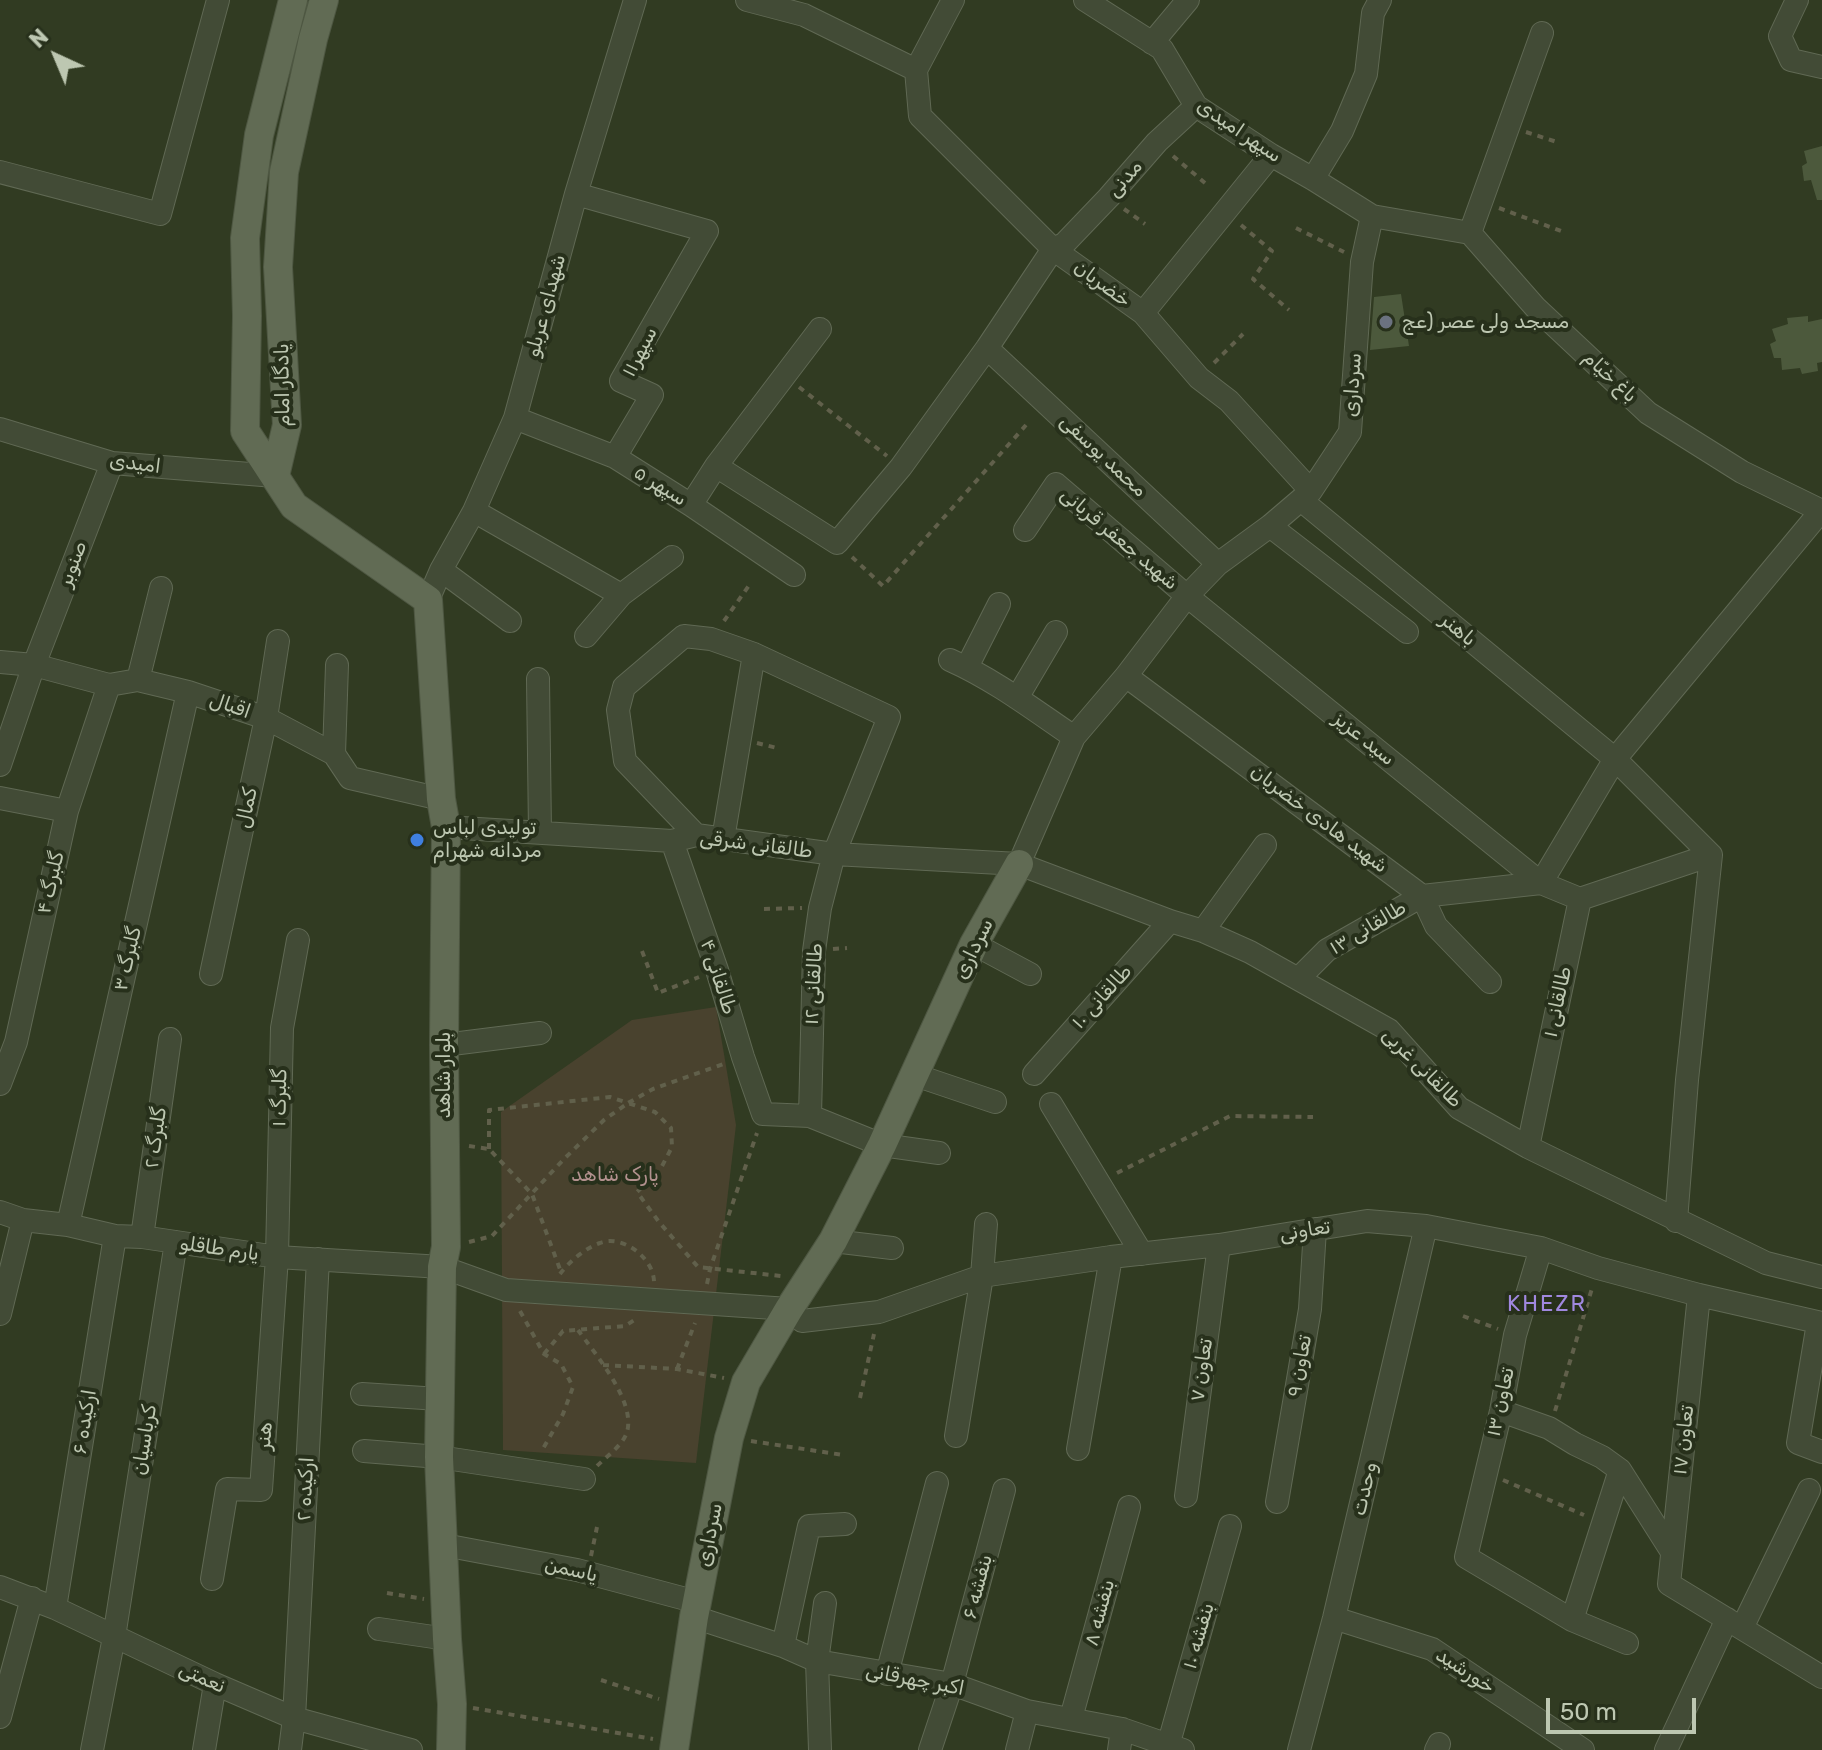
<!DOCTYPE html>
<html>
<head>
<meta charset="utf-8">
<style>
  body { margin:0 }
  #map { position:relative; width:1822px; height:1750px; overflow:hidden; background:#313b22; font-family:Rubik,sans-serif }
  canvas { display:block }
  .north { position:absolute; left:16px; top:16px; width:80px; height:80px; -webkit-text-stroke:6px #27301b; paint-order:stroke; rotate:316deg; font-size:22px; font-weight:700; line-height:32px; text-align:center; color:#bdc7b1 }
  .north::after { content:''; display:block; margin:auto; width:28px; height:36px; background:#bdc7b1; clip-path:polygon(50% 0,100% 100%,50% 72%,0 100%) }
  .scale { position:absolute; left:1546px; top:1698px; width:150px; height:36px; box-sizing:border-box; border:4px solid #bdc7b1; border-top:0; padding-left:10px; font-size:24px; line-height:28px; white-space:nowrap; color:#bdc7b1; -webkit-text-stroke:6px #27301b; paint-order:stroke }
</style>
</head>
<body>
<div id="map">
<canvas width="1822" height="1750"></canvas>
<div class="north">N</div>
<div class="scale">50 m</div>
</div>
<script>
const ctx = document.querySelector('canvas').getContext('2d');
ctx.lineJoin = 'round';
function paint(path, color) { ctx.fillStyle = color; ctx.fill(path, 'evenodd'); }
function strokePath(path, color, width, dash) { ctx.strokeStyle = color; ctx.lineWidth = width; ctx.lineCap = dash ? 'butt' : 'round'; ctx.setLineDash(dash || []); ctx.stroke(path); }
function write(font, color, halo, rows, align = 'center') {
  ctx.font = font + ' Rubik,"Noto Naskh Arabic",sans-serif'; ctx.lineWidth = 8; ctx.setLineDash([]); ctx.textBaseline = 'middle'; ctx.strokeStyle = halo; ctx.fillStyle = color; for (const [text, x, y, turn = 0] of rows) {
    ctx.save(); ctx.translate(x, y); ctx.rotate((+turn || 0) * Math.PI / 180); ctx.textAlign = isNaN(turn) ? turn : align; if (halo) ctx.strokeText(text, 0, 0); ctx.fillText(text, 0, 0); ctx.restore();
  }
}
paint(new Path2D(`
  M716 1007 736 1125 696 1463 503 1450 501 1112 632 1020Z`), '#49422e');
paint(new Path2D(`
  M1822 146V200H1817L1811 180 1804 181 1802 166 1807 163 1804 151Z
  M1401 294 1409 346 1370 350 1374 297Z
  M1808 316V322L1822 319V362L1817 363 1818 371 1802 374 1800 368 1782 370 1781 358H1774L1770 344 1776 341 1772 329 1788 324 1787 318Z`), '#4c593c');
const minor = new Path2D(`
  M747 0 804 15 916 70
  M1085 0 1162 49 1196 106 1271 155 1313 179 1372 216 1470 233 1535 307 1648 413 1742 472 1822 511
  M1797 0 1780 36 1791 60 1822 67
  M1152 43 1188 0
  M916 70 920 116 1053 249 1143 313 1199 378 1229 401 1311 491
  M916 70 953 0
  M0 172 160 214 218 0
  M1313 179 1342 131 1366 74 1373 13 1380 0
  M576 194 707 231 621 381 652 395 615 457
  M1470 233 1542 33
  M1143 313 1271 155
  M987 348 1218 564
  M515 418 615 457 691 505 794 575
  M0 429 112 463 275 476
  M716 466 837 543 901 467 987 348 1053 249 1064 244 1109 197 1157 142 1196 106
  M1301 500 1615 759 1711 855 1687 1080 1676 1221
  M691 505 716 466 820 329
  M474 511 621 595
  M1270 526 1407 632
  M1025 530 1056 484 1187 596 1541 883 1580 899 1528 1147
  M441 570 510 621
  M428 600 441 570 474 511 515 418 576 194 635 0
  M586 636 621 595 672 557
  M950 660C995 680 1034 710 1074 737
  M0 662 34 665 109 685 138 680 188 692 266 718 334 754 350 778 441 799
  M967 667 999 604
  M1126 676 1422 896 1436 926 1490 982
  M538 679 540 832
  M138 680 161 588
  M1017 698 1056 632
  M334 754 337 665
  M0 765 34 665 112 463
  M0 798 67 811
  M446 827 672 841 696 835 834 854 1019 864 1170 921 1203 931 1250 952 1389 1030 1459 1108 1528 1147 1766 1263 1822 1277
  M696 835 625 761 618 710 624 687 684 636 711 639 754 654 889 717 834 854 820 908 814 951 810 1116
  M723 839 754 654
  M672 841 717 970 743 1057 763 1114 810 1116 882 1145 939 1153
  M1019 864 1074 737 1126 676 1187 596 1218 564 1270 526 1311 491 1350 432 1362 262 1372 216
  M1541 883 1615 759 1821 511
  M1580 899 1711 855
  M1203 931 1265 845
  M974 944 1030 974
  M211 974 266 718 278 641
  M1299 978 1327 950 1422 896 1541 883
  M444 1045 540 1033
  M1034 1074 1170 921
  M915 1075 995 1102
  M0 1084 16 1042 67 811 109 685
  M1051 1104 1142 1254
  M0 1212 23 1220 68 1225 115 1236 142 1237 277 1257 442 1267 506 1290 789 1309 802 1321 879 1312 982 1276 1111 1257 1219 1245 1367 1221 1426 1226 1541 1248 1598 1268 1699 1295 1822 1323
  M68 1225 188 692
  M142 1237 170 1039
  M833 1241 892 1248
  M1541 1248 1515 1335 1501 1411 1466 1557 1572 1620 1627 1643
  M1699 1295 1669 1584 1822 1677
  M0 1314 23 1220
  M1818 1323 1798 1443 1822 1452
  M362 1394 439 1399
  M1501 1411 1549 1428 1575 1444 1602 1457 1620 1470 1672 1552
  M956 1436 982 1276 986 1224
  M1078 1449 1111 1257
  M364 1451 439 1457 584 1479
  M1186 1496 1219 1245
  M1277 1502 1310 1309 1315 1229
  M444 1545 577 1570 697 1602
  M212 1579 227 1489 261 1490 277 1257 282 1028 298 940
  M0 1587 55 1608 215 1684 294 1718 411 1750
  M55 1608 115 1236
  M694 1617 783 1646 817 1661 952 1684 1027 1711 1122 1729 1183 1750
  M1334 1618 1432 1649 1583 1750
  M1572 1620 1620 1470
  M1742 1628 1809 1490
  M379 1629 447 1639
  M783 1646 809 1526 845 1524
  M887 1674 937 1483
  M0 1717 32 1598
  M1071 1718 1129 1507
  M1168 1746 1230 1526
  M92 1750 114 1637 176 1242
  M204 1750 215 1684
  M290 1750 294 1718 318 1259
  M820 1750 817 1661 825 1603
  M930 1750 952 1684 1004 1490
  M1017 1750 1027 1711
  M1119 1750 1122 1729
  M1299 1750 1334 1618 1426 1226
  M1436 1750 1439 1744
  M1666 1750 1727 1619`);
const major = new Path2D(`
  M293 0 259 135 245 238 247 316 245 431 294 506 428 600 441 799 446 827 444 1045 446 1247 442 1267 439 1457 447 1639 452 1704 451 1750
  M275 476 287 425 278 267 284 172 313 39 324 0
  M674 1750 694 1617 729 1438 746 1382 789 1309 833 1241 882 1145 974 944 1019 864`);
strokePath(minor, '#606954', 24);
strokePath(major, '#4e5742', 30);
strokePath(new Path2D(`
  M1526 132 1560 143
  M1173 156 1205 183
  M1499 208 1561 231
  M1124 209 1145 224
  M1241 225 1272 251 1253 279 1289 310
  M1296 228 1344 252
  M1214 363 1243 334
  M799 387 887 456
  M852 557 883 586 1026 425
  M724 621 750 584
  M757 743 777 748
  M764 909 802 908
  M833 949 847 948
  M642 951 658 993 699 977
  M469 1146 489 1149 532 1194 561 1272
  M489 1149V1110L610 1097 628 1103 653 1089 726 1063
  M1117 1173 1230 1116 1313 1117
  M469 1242 492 1236 564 1159 604 1120 628 1103 655 1112 671 1128 672 1147 660 1170 637 1192 659 1222 698 1267 781 1276
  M560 1274C569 1262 585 1248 600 1243 622 1234 654 1258 654 1282
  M707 1284 710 1269 757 1133
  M520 1311 544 1354 561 1364 573 1387 563 1414 541 1452
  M1463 1316 1498 1329
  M578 1330C595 1354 636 1401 627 1432 623 1445 607 1456 597 1466
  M544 1354 563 1331 625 1326 636 1319
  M603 1365 677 1369 724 1378
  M677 1369 695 1323
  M860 1398 874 1334
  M1555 1411 1593 1285
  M751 1441 843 1455
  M1503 1480 1584 1515
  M591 1556 597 1527
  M387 1593 424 1599
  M601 1680 659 1699
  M473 1708 653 1739`), '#61604b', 4, [6, 6]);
strokePath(minor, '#424b36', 22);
strokePath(major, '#616b54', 28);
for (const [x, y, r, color] of [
  [1386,322,8,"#6b7280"],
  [417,840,8,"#3f7fe0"]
]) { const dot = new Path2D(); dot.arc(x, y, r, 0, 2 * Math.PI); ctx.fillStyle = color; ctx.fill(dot); strokePath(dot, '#27301b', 3); }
write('20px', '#bdc7b1', '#27301b', [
  ["سپهر امیدی",1239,131,34],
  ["مدنی",1125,179,-49],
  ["خضریان",1102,284,36],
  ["شهدای عربلو",546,306,-75],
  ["سپهر۱۱",640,352,-63],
  ["باغ خیّام",1610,377,43],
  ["یادگار امام",283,385,-91],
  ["سرداری",1353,385,-86],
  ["محمد یوسفی",1103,456,43],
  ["امیدی",135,464,7],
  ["سپهر ۵",660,486,32],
  ["شهید جعفر قربانی",1119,539,40],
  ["صنوبر",73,564,-69],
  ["باهنر",1458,630,40],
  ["اقبال",230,706,19],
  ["سید عزیز",1364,739,39],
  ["کمال",247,808,-78],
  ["شهید هادی خضریان",1319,819,37],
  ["طالقانی شرقی",756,845,7],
  ["گلبرگ ۴",51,883,-77],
  ["طالقانی ۱۳",1368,928,-31],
  ["سرداری",974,949,-64],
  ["گلبرگ ۳",128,959,-77],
  ["طالقانی ۴",718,977,72],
  ["طالقانی ۱۲",814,984,-87],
  ["طالقانی ۱۰",1102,997,-48],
  ["طالقانی ۱",1558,1002,-78],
  ["طالقانی غربی",1422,1068,45],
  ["بلوار شاهد",444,1075,-90],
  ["گلبرگ ۱",280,1098,-89],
  ["گلبرگ ۲",156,1138,-82],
  ["تعاونی",1305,1231,-9],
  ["یارم طاقلو",219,1249,8],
  ["تعاون ۹",1300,1366,-80],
  ["تعاون ۷",1202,1370,-82],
  ["تعاون ۱۳",1501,1402,-78],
  ["ارکیده ۶",85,1422,-81],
  ["هنر",265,1436,-86],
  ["کرباسیان",145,1440,-81],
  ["تعاون ۱۷",1684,1440,-84],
  ["ارکیده ۲",306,1489,-87],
  ["وحدت",1365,1489,-77],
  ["سرداری",710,1535,-79],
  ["یاسمن",571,1570,13],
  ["بنفشه ۶",978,1587,-75],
  ["بنفشه ۸",1100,1613,-75],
  ["بنفشه ۱۰",1199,1636,-74],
  ["خورشید",1465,1671,33],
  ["نعمتی",202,1678,24],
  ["اکبر چهرقانی",915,1680,11]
]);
write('20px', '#bdc7b1', '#27301b', [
  ["مسجد ولی عصر (عج",1402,322],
  ["تولیدی لباس",433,828],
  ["مردانه شهرام",433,851]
], 'left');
write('20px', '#b2918e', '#27301b', [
  ["پارک شاهد",615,1175]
]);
ctx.letterSpacing = '2px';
write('22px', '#a088df', '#27301b', [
  ["KHEZR",1547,1305]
]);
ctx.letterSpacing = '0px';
</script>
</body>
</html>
